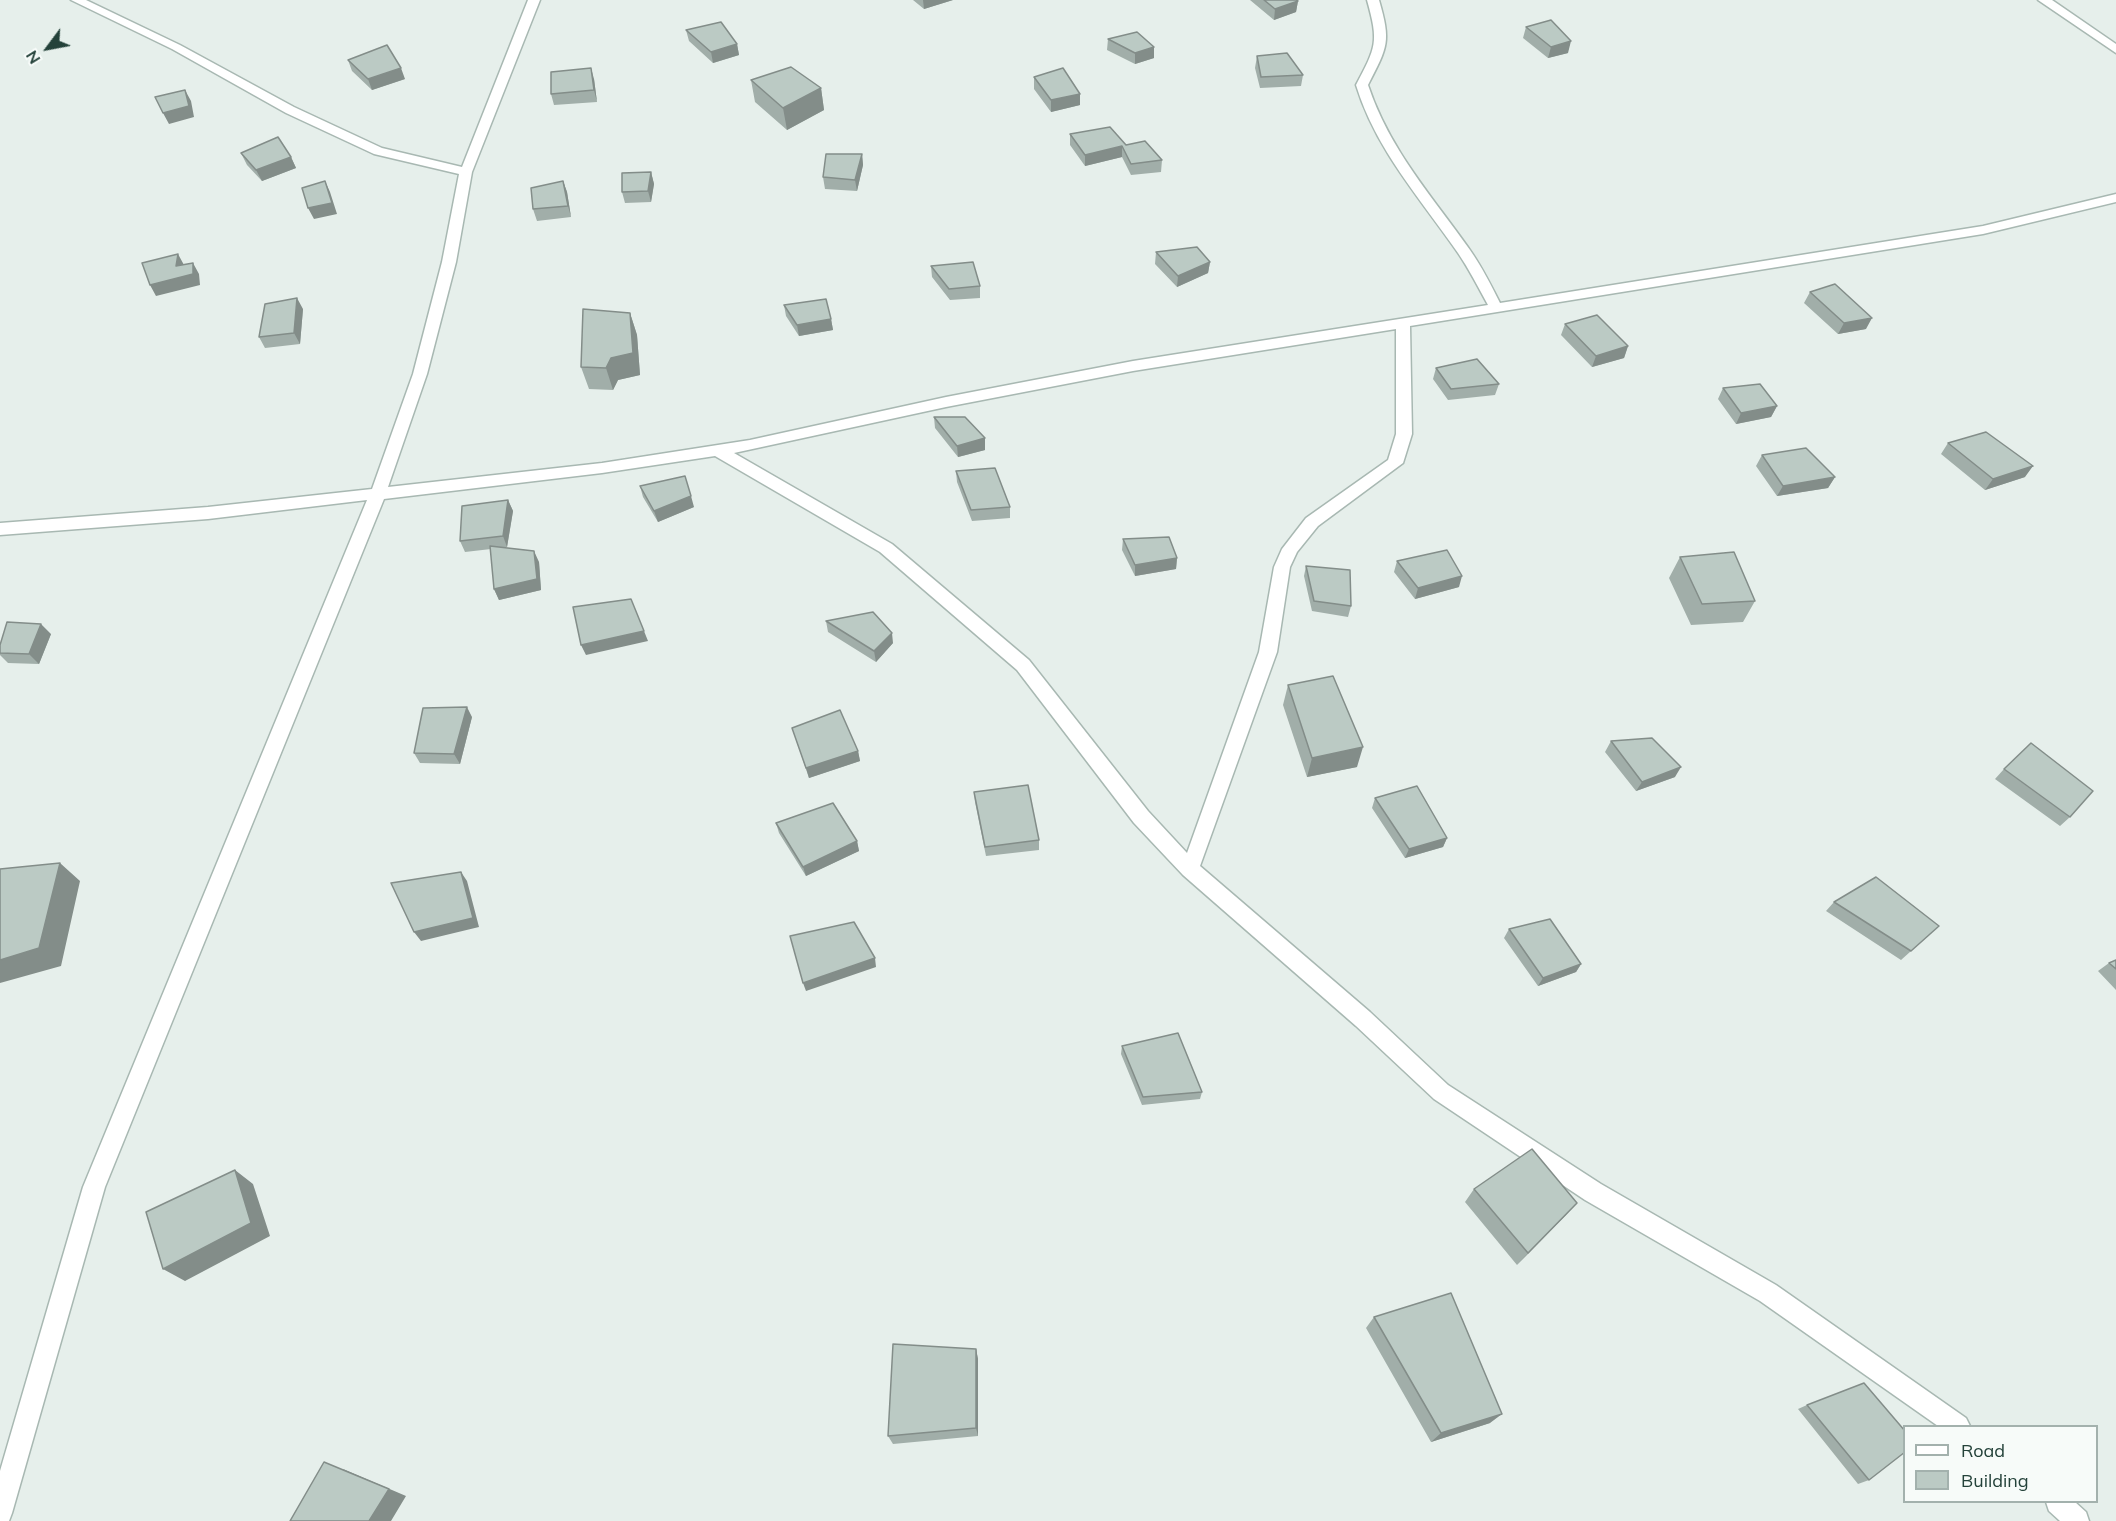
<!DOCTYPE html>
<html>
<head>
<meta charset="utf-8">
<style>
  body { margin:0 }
  #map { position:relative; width:2116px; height:1521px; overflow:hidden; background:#e6efeb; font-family:Mulish,sans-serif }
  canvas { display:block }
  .legend { position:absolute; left:1903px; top:1425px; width:195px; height:78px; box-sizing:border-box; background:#f7fbf9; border:2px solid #a3b1ad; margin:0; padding:8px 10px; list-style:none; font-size:18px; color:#24423a }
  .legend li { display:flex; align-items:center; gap:12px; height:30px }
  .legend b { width:30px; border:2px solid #a3b1ad }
  .north { position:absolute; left:18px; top:18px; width:60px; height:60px; -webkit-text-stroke:4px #f7fbf9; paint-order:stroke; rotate:238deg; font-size:16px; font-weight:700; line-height:24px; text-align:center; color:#24423a }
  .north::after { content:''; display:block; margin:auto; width:21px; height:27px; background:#24423a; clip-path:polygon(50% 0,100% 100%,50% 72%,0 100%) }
</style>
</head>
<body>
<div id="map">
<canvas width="2116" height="1521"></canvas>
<ul class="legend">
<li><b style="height:8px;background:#fff"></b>Road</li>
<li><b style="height:16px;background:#bbcac4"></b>Building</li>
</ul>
<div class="north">N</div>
</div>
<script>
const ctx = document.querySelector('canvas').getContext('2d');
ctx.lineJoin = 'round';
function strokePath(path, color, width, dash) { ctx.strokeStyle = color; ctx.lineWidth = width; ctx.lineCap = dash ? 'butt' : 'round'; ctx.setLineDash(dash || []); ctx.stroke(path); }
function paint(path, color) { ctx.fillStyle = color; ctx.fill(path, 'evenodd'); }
const street = new Path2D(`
  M71 0H86L180 45 294 107 382 148 462 167 528 0H540L472 172 456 262 427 374 388 487 602 463 750 440 946 397 1133 361 1488 305C1478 287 1469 269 1458 253 1420 198 1376 150 1356 85 1376 47 1379 43 1367 0H1379C1391 42 1388 46 1368 85 1389 149 1432 196 1470 250 1482 267 1491 285 1500 303L1983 226 2116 194V202L1983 234 1410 326 1412 434 1403 463 1318 526 1297 552 1290 567 1277 652 1200 866 1370 1012 1448 1085 1601 1184 1776 1285 1966 1418 1970 1426H1938L1760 1301 1585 1200 1434 1099 1356 1026 1183 875 1134 823 1017 670 880 552 715 456 602 473 384 499 105 1187 12 1513 9 1521H0V1471L83 1187 367 500 208 519 0 535V523L208 507 372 489 413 374 442 262 459 174 374 154 286 113 172 49ZM1396 329V434L1388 460 1306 518 1282 549 1274 567 1259 652 1187 853 1148 811 1029 660 892 544 734 453 946 407 1133 371Z
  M2038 0H2052L2116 44V53Z
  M2046 1502H2075L2086 1512 2089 1521H2060L2049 1511Z`);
strokePath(street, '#a8b8b2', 3);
paint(street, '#fff');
paint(new Path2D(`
  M913 0H953L924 9Z
  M1250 0H1296L1298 1 1296 12 1274 20Z
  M1526 27 1568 53 1548 58 1523 38Z
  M686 30 737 44 739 55 713 63 689 41Z
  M1108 39 1154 58 1135 64 1107 50Z
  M1257 56 1303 75 1301 86 1260 88 1255 68Z
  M348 60 405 79 372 90 352 71Z
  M1034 77 1080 94V105L1051 112 1034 89Z
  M594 79 597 102 554 105 551 94Z
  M751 80 821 88 824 110 787 130 755 102Z
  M1070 134 1126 145 1162 160 1161 172 1131 175 1122 157 1085 166 1070 145Z
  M241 153 291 157 296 168 262 181 247 165Z
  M862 154 863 165 857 191 825 189 823 177Z
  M651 172 654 184 651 202 625 203 622 192Z
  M563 181 567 192 571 217 537 221 533 209Z
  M1156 252 1210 262 1208 273 1177 287 1155 264Z
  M931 266 980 286V298L950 300 932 277Z
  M1810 292 1866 329 1838 334 1804 303Z
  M784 305 831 319 833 330 799 336 786 316Z
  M303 309 300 344 265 348 259 337Z
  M630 313 637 335 640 375 618 380 613 390 589 389 581 367Z
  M1565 324 1628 346 1624 358 1592 367 1561 335Z
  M1436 368 1499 384 1495 395 1448 400 1433 379Z
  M1723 388 1777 406 1771 417 1736 424 1718 399Z
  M934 417 985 450 958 457 935 428Z
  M1948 443 2025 477 1985 490 1941 454Z
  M1762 455 1835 477 1828 488 1777 496 1756 466Z
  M956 471 1010 507V518L972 521 957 482Z
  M640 486 694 507 658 522 643 497Z
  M508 500 513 511 507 547H504L539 562 541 590 499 600 494 589 491 549 465 552 460 541Z
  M1123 539 1177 558 1176 569 1135 576 1122 550Z
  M1680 557 1755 601 1743 622 1691 625 1669 578Z
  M1397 561 1459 587 1415 599 1394 572Z
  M1306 566 1351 606 1348 617 1312 611 1304 576Z
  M826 621 893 643 876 662 828 632Z
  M51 634 39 664 8 663 0 655V645Z
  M1288 685 1357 767 1307 777 1283 705Z
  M472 717 460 764 420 763 414 753Z
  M792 728 858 751 860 761 809 778Z
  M1611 741 1675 777 1636 791 1605 752Z
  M2004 769 2070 817 2060 826 1995 779Z
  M974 792 1039 840V850L986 856 975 802Z
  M1375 798 1447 838 1443 847 1405 858 1372 808Z
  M776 823 857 841 859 851 806 876 779 833Z
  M1834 902 1929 935 1901 960 1826 911Z
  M1509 929 1581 964 1576 972 1538 986 1504 938Z
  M2116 960V990L2098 971 2109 963Z
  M1122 1046 1202 1092 1200 1099 1142 1105 1121 1054Z
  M1474 1189 1577 1203 1517 1265 1465 1202Z
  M1374 1317 1490 1423 1431 1442 1366 1328Z
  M976 1349 978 1359V1436L893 1444 888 1436Z
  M1807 1405 1869 1480 1858 1484 1798 1409Z`), '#a1aea9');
paint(new Path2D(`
  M923 0H953L924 9Z
  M1298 1 1296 12 1274 20 1275 9Z
  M1571 41 1568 53 1548 58 1551 47Z
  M737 44 739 55 713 63 711 52Z
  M1154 47V58L1135 64V53Z
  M401 68 405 79 372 90 368 79Z
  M591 68 594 79 597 102 594 90Z
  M821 88 824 110 787 130 783 108Z
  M185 90 191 101 194 117 169 124 163 113Z
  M1080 94V105L1051 112V100Z
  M1122 146V157L1085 166V155Z
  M862 154 863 165 857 191 855 180Z
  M291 157 296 168 262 181 256 170Z
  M651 172 654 184 651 202 648 191Z
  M325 181 330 192 337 214 314 219 308 208Z
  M563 181 567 192 571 217 568 206Z
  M178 254 184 265 193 263 199 274 200 285 156 296 150 285 176 266Z
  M1210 262 1208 273 1177 287 1178 276Z
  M297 298 303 309 300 344 294 333Z
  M630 313 637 335 640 375 618 380 613 390 606 368Z
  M1872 318 1866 329 1838 334 1844 323Z
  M831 319 833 330 799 336 797 325Z
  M1628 346 1624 358 1592 367 1596 356Z
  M1777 406 1771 417 1736 424 1741 413Z
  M985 438V450L958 457 957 446Z
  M2033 466 2025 477 1985 490 1993 479Z
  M1835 477 1828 488 1777 496 1783 486Z
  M691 496 694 507 658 522 654 511Z
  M508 500 513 511 507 547 503 536Z
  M534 551 539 562 541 590 499 600 494 589Z
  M1177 558 1176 569 1135 576V565Z
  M1462 576 1459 587 1415 599 1418 588Z
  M41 624 51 634 39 664 29 654Z
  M644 631 648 641 586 655 581 645Z
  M892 633 893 643 876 662 874 651Z
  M467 707 472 717 460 764 454 754Z
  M1363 747 1357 767 1307 777 1312 758Z
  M858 751 860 761 809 778 806 768Z
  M1681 767 1675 777 1636 791 1642 782Z
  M1447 838 1443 847 1405 858 1409 849Z
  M857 841 859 851 806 876 803 867Z
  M60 863 80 881 61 966 0 983V960Z
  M461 872 467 881 479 927 421 941 414 932Z
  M875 958 876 967 806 991 803 983Z
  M1581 964 1576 972 1538 986 1543 978Z
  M235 1170 253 1184 270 1236 185 1281 163 1269Z
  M1577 1203 1565 1216 1517 1265 1528 1253Z
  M976 1349 978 1359V1436L976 1428Z
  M1502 1414 1490 1423 1431 1442 1441 1433Z
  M343 1469 406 1496 391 1521H369Z`), '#838d89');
const building = new Path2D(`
  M1264 0H1296L1298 1 1275 9Z
  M1551 20 1571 41 1551 47 1526 27Z
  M721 22 737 44 711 52 686 30Z
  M1137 32 1154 47 1135 53 1108 39Z
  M387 45 401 68 368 79 348 60Z
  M1287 53 1303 75 1261 77 1257 56Z
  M791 67 821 88 783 108 751 80Z
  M591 68 594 90 551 94V72Z
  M1063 68 1080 94 1051 100 1034 77Z
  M185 90 189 106 163 113 155 97Z
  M1110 127 1126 145 1145 141 1162 160 1131 164 1122 146 1085 155 1070 134Z
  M278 137 291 157 256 170 241 153Z
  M826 154H862L855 180 823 177Z
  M651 172 648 191 622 192V173Z
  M325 181 332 203 308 208 302 188Z
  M563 181 568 206 533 209 531 188Z
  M1197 247 1210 262 1178 276 1156 252Z
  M178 254 176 266 193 263V274L150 285 142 263Z
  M973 262 980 286 949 289 931 266Z
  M1835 284 1872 318 1844 323 1810 292Z
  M297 298 294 333 259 337 265 304Z
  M826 299 831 319 797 325 784 305Z
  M583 309 630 313 633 353 611 358 606 368 581 367Z
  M1597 315 1628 346 1596 356 1565 324Z
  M1477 359 1499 384 1451 389 1436 368Z
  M1760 384 1777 406 1741 413 1723 388Z
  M934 417H965L985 438 957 446Z
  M1986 432 2033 466 1993 479 1948 443Z
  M1806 448 1835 477 1783 486 1762 455Z
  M995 468 1010 507 971 510 956 471Z
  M685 476 691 496 654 511 640 486Z
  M508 500 503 536 460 541 462 506Z
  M1169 537 1177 558 1135 565 1123 539Z
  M490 546 534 551 537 579 494 589Z
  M1447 550 1462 576 1418 588 1397 561Z
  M1734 552 1755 601 1702 604 1680 557Z
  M1306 566 1350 570 1351 606 1314 601Z
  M631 599 644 631 581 645 573 607Z
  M873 612 892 633 874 651 826 621Z
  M7 622 41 624 29 654 0 653V645Z
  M1333 676 1363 747 1312 758 1288 685Z
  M467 707 454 754 414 753 423 708Z
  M840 710 858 751 806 768 792 728Z
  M1652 738 1681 767 1642 782 1611 741Z
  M2031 743 2093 791 2070 817 2004 769Z
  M1028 785 1039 840 985 847 974 792Z
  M1417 786 1447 838 1409 849 1375 798Z
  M833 803 857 841 803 867 776 823Z
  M60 863 39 948 0 960V869Z
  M461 872 473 918 414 932 391 883Z
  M1876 877 1939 926 1911 951 1834 902Z
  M1550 919 1581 964 1543 978 1509 929Z
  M854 922 875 958 803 983 790 936Z
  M2116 960V969L2109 963Z
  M1178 1033 1202 1092 1143 1097 1122 1046Z
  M1532 1149 1577 1203 1528 1253 1474 1189Z
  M235 1170 251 1223 163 1269 146 1212Z
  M1451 1293 1502 1414 1441 1433 1374 1317Z
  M893 1344 976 1349V1428L888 1436Z
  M1864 1383 1905 1431V1452L1869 1480 1807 1405Z
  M324 1462 389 1489 369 1521H290Z`);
paint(building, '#bbcac4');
strokePath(building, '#838d89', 1.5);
</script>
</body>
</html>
